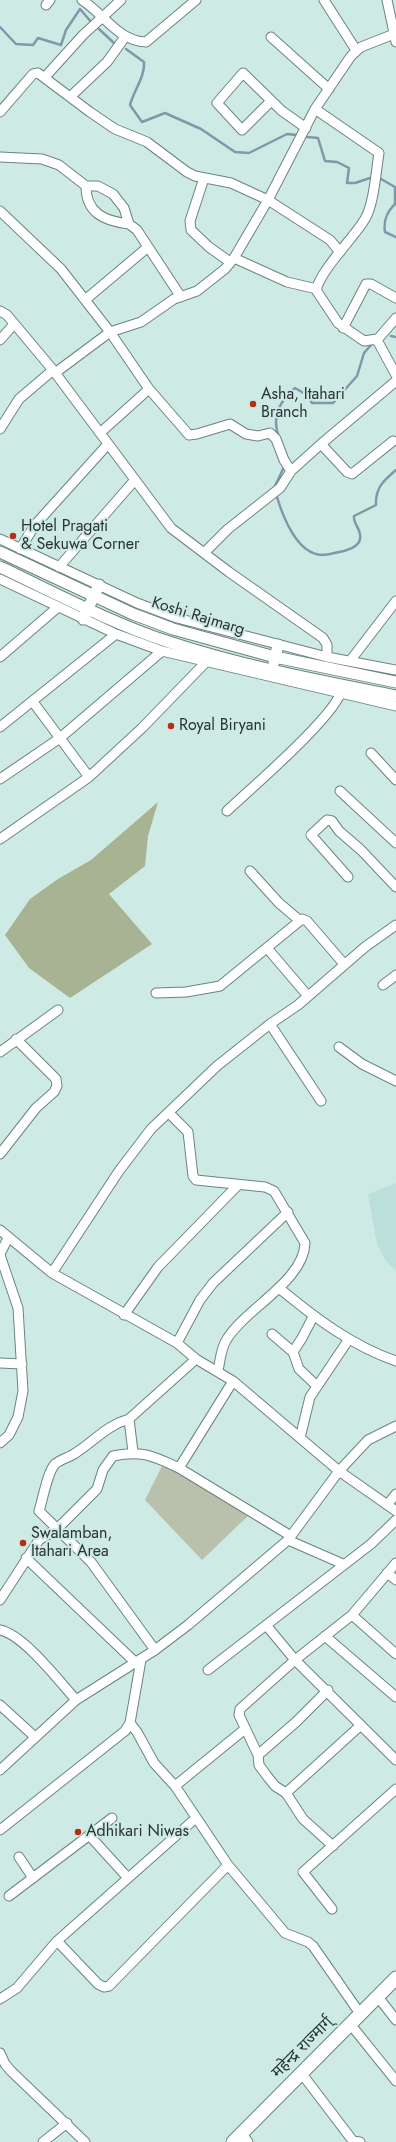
<!DOCTYPE html>
<html>
<head>
<meta charset="utf-8">
<style>
  body { margin:0 }
  canvas { display:block; background:#ceeae5 }
</style>
</head>
<body>
<canvas width="396" height="2142"></canvas>
<script>
const ctx = document.querySelector('canvas').getContext('2d');
ctx.lineJoin = 'round';
function paint(path, color) { ctx.fillStyle = color; ctx.fill(path, 'evenodd'); }
function strokePath(path, color, width, dash) { ctx.strokeStyle = color; ctx.lineWidth = width; ctx.lineCap = dash ? 'butt' : 'round'; ctx.setLineDash(dash || []); ctx.stroke(path); }
function write(font, color, halo, rows, align = 'center') {
  ctx.font = font + ' Jost,"Noto Sans Devanagari",sans-serif'; ctx.lineWidth = 4; ctx.setLineDash([]); ctx.textBaseline = 'middle'; ctx.strokeStyle = halo; ctx.fillStyle = color; for (const [text, x, y, turn = 0] of rows) {
    ctx.save(); ctx.translate(x, y); ctx.rotate((+turn || 0) * Math.PI / 180); ctx.textAlign = isNaN(turn) ? turn : align; if (halo) ctx.strokeText(text, 0, 0); ctx.fillText(text, 0, 0); ctx.restore();
  }
}
paint(new Path2D(`
  M396 1183V1271L385 1260 377 1244 368 1194Z`), '#bbe0da');
paint(new Path2D(`
  M163 1464 250 1514 202 1560 145 1500Z`), '#b9c0ac');
paint(new Path2D(`
  M158 802 148 836 145 866 109 894 152 944 70 998 29 968 5 935 30 899 58 879 91 860Z`), '#a8b393');
strokePath(new Path2D(`
  M0 27 16 44 33 45 38 38 61 45 66 30 80 9 92 23
  M99 29 115 44
  M126 49 144 62C145 77 134 90 130 105L142 122 165 113 201 129 235 152 249 153 287 134 297 135
  M307 137 318 138 325 161 337 162 349 168 347 183H355L370 178
  M381 179 395 187V204C387 212 383 220 385 232L396 237
  M391 336 396 337
  M279 437C271 418 280 400 295 388L307 395 312 403H333L357 376 364 353 371 345
  M274 488 285 465
  M277 497C283 517 297 554 322 555 329 555 337 552 344 551 350 549 359 546 360 539 362 530 353 524 354 516L376 505C375 488 384 480 396 470`), '#8198aa', 2.5);
const minor = new Path2D(`
  M82 0C104 14 118 41 146 42L196 0
  M324 0 356 50
  M387 0 396 42
  M46 5 50 0
  M271 37 329 89
  M45 77 83 35 121 0
  M70 97 107 62 125 37
  M271 101 242 130 217 103 243 73 282 111 306 128
  M315 109 379 153C376 171 374 204 365 219 353 239 322 268 316 290L338 323 364 341 377 339
  M0 112 33 74 38 73 90 112 115 129 147 142 187 172 195 176 231 183 268 200 330 240 340 252
  M0 157 42 159 59 165 86 186H98L113 194 124 208 129 224 137 230 181 297
  M204 178 190 221 191 230 209 247 230 262
  M86 186C86 213 104 221 129 224
  M0 211 61 269 110 332 149 389
  M234 258 287 282 317 289
  M85 300 148 247
  M0 311 7 315 53 370 171 528 229 572 323 638 327 645V657
  M396 318 377 340 396 375
  M343 328 366 284H371L396 298
  M0 340 14 324
  M55 373 110 332 141 322 174 299 197 291 225 269 234 258 268 200 315 109 351 56 361 47 394 34
  M0 429 19 399 53 370
  M100 433 149 389 189 435 197 434 230 424 246 434 258 436 270 433 276 439 284 460 291 471
  M321 444 347 472 352 474 393 441
  M0 539 137 603 177 618 327 657 396 670
  M20 549 35 525 108 444
  M204 553 228 529 280 488 291 471 321 444 396 381
  M59 567 134 481
  M0 579 116 634 162 651 396 706
  M0 657 58 607
  M350 661 396 601
  M33 702 89 777
  M0 727 116 634
  M371 753 396 780
  M0 779 60 738 162 651
  M340 791 396 843
  M227 811C250 789 337 715 342 689
  M0 839 89 777 142 728 206 662
  M250 871 279 903 299 920
  M348 877 311 835 327 820 332 821 339 831 361 850 396 887
  M267 948 308 996
  M383 985 396 975
  M156 993 186 992 220 986 302 919 307 921 344 964
  M270 1024 321 1101
  M339 1047 362 1064 396 1081
  M0 1052 58 1010
  M169 1113 188 1132 193 1176 196 1180 265 1187 274 1191 305 1243C304 1281 246 1308 227 1339 221 1347 220 1361 218 1371
  M0 1154 36 1108 54 1092 57 1086 56 1079 16 1039
  M0 1230 52 1273 177 1343 196 1359 233 1381 339 1471 396 1511
  M0 1254 8 1238
  M0 1255 18 1308 23 1391 18 1417 9 1435 0 1443
  M52 1273 119 1171 151 1129 217 1066 270 1024 298 1005 365 947 396 925
  M279 1288C314 1317 352 1346 396 1361
  M124 1315 158 1267 238 1185
  M272 1334 293 1352 299 1369 317 1386
  M177 1343 200 1300 213 1283 288 1212
  M293 1352 302 1338 313 1317
  M0 1363 22 1364
  M129 1419C108 1425 95 1440 77 1452 71 1457 61 1459 55 1464 47 1473 43 1499 39 1511L91 1562 155 1650
  M300 1438 310 1397 349 1339
  M133 1452 129 1419 196 1359
  M179 1468 233 1381
  M387 1505 396 1494
  M288 1540 343 1564
  M26 1558 136 1663
  M387 1573 396 1580
  M0 1600 39 1540 57 1529 97 1489 103 1470 113 1456C142 1450 153 1456 179 1468L291 1536
  M352 1615 396 1654
  M266 1625 295 1660 396 1760
  M0 1630C24 1635 59 1681 76 1700
  M325 1636 396 1697
  M208 1670 371 1544 396 1520
  M0 1705 35 1737
  M130 1723 137 1732 154 1763 175 1786 228 1865 285 1933 308 1942 313 1946 361 2015
  M258 1755 296 1722 328 1690
  M0 1770 76 1700 155 1650 188 1625 288 1540 339 1471 368 1440 396 1426
  M175 1786 245 1729
  M286 1793 361 1725
  M0 1830 125 1731 130 1723 141 1660
  M89 1835 128 1878
  M333 1846 303 1819 286 1793 275 1786 267 1776 259 1765 258 1755 239 1715 240 1709 295 1660 352 1615 396 1563
  M19 1857 33 1878
  M9 1896 112 1818
  M332 1909 303 1872 396 1789
  M57 1941 98 1984 104 1987 109 1986 228 1865
  M378 1997 396 2020
  M0 1999 17 1988 57 1941 196 1818
  M351 2025 396 2081
  M0 2053 5 2064 11 2071 85 2142
  M302 2074 353 2141 360 2142
  M242 2134 248 2142
  M43 2142 67 2123`);
const major = new Path2D(`
  M0 552 133 614 173 629 275 657 396 682
  M0 567C55 593 111 623 169 642 241 666 321 681 396 696
  M83 619 99 585
  M274 662 278 645`);
const highway = new Path2D(`
  M233 2142 396 1978`);
strokePath(minor, '#6b8480', 11);
strokePath(major, '#6b8480', 13);
strokePath(highway, '#6b8480', 15);
strokePath(minor, '#fff', 9);
strokePath(major, '#fff', 11);
strokePath(highway, '#fff', 13);
for (const [x, y, r, color] of [
  [253,404,4,"#b82c13"],
  [13,536,4,"#b82c13"],
  [171,726,4,"#b82c13"],
  [23,1543,4,"#b82c13"],
  [78,1832,4,"#b82c13"]
]) { const dot = new Path2D(); dot.arc(x, y, r, 0, 2 * Math.PI); ctx.fillStyle = color; ctx.fill(dot); strokePath(dot, '#ceeae5', 1.5); }
write('16px', '#293332', '#ceeae5', [
  ["Asha, Itahari",261,395],
  ["Branch",261,413],
  ["Hotel Pragati",21,527],
  ["& Sekuwa Corner",21,545],
  ["Royal Biryani",179,726],
  ["Swalamban,",31,1534],
  ["Itahari Area",31,1552],
  ["Adhikari Niwas",86,1832]
], 'left');
write('16px', '#293332', '#ceeae5', [
  ["Koshi Rajmarg",198,617,17],
  ["महेन्द्र राज्मार्ग्",303,2048,-45]
]);
</script>
</body>
</html>
